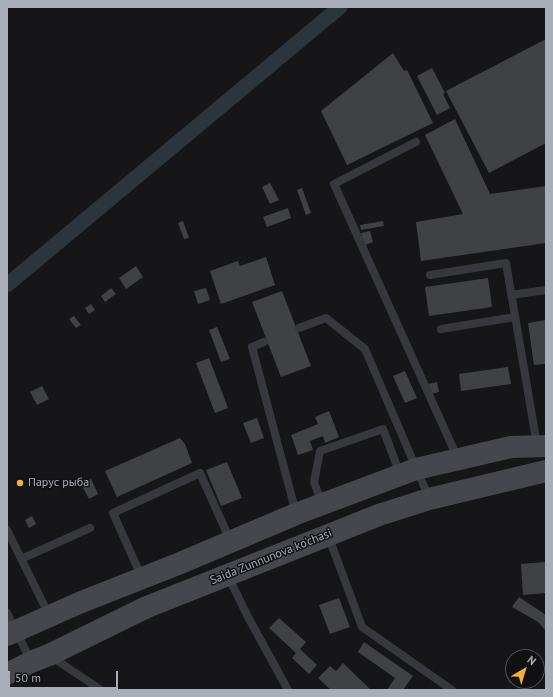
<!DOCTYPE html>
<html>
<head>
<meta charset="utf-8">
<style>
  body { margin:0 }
  #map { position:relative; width:553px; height:697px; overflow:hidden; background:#161618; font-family:"PT Sans",sans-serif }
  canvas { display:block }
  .frame { position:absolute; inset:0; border:8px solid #a8adb8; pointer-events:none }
  .north { position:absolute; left:505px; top:649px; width:40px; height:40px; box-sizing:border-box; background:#111113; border:1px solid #4d4f55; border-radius:50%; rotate:38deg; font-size:11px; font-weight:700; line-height:16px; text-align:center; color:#a8adb8 }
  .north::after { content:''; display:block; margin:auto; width:14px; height:18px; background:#f2b134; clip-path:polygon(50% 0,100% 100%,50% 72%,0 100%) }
  .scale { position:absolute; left:8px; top:671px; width:110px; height:18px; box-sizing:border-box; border:2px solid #a8adb8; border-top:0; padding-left:5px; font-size:12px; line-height:14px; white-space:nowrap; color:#a8adb8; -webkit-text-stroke:3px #111113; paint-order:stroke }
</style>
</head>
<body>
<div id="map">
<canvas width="553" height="697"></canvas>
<div class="frame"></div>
<div class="north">N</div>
<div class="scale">50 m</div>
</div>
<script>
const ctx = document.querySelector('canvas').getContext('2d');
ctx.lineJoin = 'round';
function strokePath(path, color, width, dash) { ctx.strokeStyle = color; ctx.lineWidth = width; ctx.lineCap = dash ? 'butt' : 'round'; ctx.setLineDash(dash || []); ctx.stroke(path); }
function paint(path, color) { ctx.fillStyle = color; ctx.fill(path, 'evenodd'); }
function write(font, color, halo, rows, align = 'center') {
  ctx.font = font + ' "PT Sans",sans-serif'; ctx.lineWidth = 3; ctx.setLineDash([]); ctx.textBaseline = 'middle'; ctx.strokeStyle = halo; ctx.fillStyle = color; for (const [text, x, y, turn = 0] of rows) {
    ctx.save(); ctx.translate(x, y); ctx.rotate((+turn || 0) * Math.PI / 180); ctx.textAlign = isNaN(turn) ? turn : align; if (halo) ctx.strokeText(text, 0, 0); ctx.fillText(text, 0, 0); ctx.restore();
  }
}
strokePath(new Path2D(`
  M7 285 340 7`), '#2c353c', 15);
paint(new Path2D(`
  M546 39V143L489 173 446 91Z
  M393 53 404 71 407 70 433 123 347 165 321 111Z
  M432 68 445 93 443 94 450 108 437 115 417 76Z
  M455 119 490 194 546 186V243L421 261 416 222 463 214 425 135Z
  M270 183 279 200 270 204 262 187Z
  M302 188 311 213 306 215 297 190Z
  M288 208 291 218 267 227 263 217Z
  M183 221 189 238 184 239 178 223Z
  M383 221 384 226 361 230 360 225Z
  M370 231 373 242 365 245 361 233Z
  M266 257 275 285 221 304 210 271 238 261 240 266Z
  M136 266 143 277 126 289 119 278Z
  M488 278 492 307 429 316 425 287Z
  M111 288 116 294 105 302 101 296Z
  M206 288 210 300 198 304 194 291Z
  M282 291 311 366 281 377 252 302Z
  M91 304 95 310 89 314 85 308Z
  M74 316 81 325 76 328 69 319Z
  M546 320V364L534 365 528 323Z
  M217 327 230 359 221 362 209 330Z
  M209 358 228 408 215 413 196 363Z
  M508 367 511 384 461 391 459 374Z
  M405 371 417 398 405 403 393 376Z
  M437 382 439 392 430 394 428 384Z
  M42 386 49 399 37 405 30 392Z
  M329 411 339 437 325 443 323 436 310 441 313 450 298 455 291 435 318 424 315 417Z
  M257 418 264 438 251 443 243 423Z
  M180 438 185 444 192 463 117 497 105 471Z
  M227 462 242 498 221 506 206 470Z
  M91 479 98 494 89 499 81 484Z
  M32 516 36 524 29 528 25 520Z
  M546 562V593L523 595 521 564Z
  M519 597 546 615V631L538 622 512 607Z
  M339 598 350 627 330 634 319 605Z
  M279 618 306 642 300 649 317 665 309 674 292 658 296 653 269 628Z
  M364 642 413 676 403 690H387L395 678 358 652Z
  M343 663 371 690H331L318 678 330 666 336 671Z`), '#404145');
strokePath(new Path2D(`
  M416 142 334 184 458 459
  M430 275 506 263 537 445
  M511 295 546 290
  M299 328 326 318 365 349 429 498
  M441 329 515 317
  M264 342 252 347 296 513
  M322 504 314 482 320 451 383 429 400 474
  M7 530 49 615
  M328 535 362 627 452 690
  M21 559 90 528
  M228 576 248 617 288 690
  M142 578 113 513 200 473 230 540
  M7 613 31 661
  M52 657 101 690`), '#37383d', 8);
strokePath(new Path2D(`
  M7 635 79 603 178 564 296 514 416 469 511 447 546 446
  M7 674 31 662 49 655 147 607 379 515 429 499 546 471`), '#45474d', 22);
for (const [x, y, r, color] of [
  [20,483,4,"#f2b134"]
]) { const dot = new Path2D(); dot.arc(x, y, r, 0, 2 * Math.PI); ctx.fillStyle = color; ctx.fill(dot); strokePath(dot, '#111113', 1.5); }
write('12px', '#a8adb8', '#111113', [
  ["Парус рыба",28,483]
], 'left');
write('12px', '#a8adb8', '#111113', [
  ["Saida Zunnunova ko'chasi",271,557,-22]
]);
</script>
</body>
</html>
